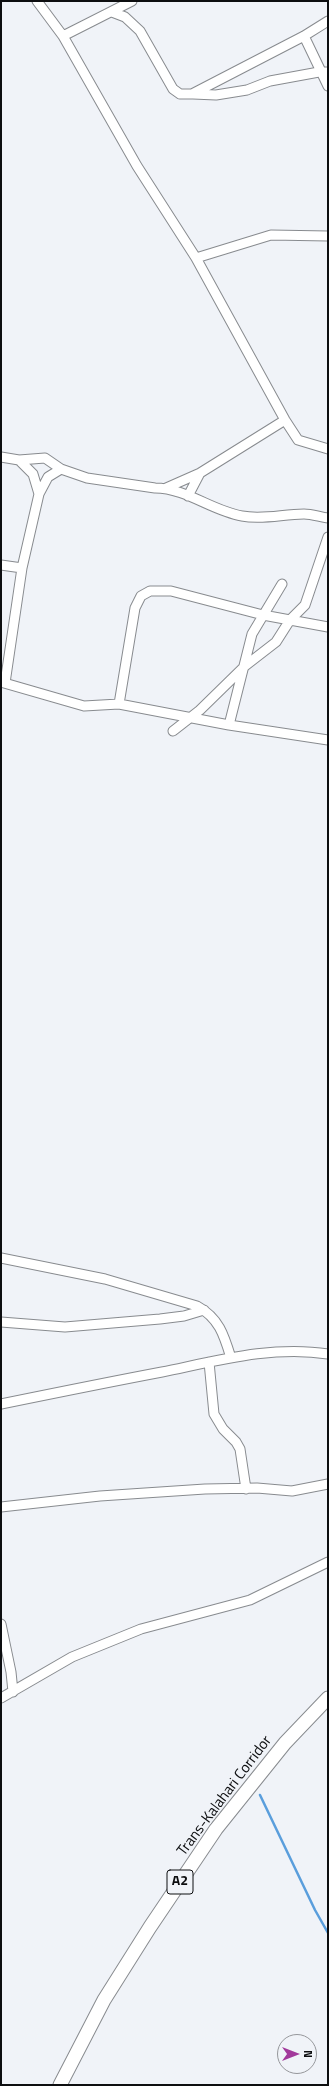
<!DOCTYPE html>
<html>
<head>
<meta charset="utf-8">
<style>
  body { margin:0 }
  #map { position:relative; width:329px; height:2086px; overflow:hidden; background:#f0f3f8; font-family:"Titillium Web",sans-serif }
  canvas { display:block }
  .frame { position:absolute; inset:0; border:2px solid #0d0e10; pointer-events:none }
  .north { position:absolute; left:277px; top:2034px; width:40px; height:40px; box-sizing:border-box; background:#f0f3f8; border:1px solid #95979b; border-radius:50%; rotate:90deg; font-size:11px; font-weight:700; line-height:16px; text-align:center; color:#0d0e10 }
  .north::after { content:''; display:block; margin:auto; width:14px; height:18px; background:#a2399b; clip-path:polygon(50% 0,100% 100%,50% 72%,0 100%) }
</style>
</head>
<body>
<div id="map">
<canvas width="329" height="2086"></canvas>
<div class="frame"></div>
<div class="north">N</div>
</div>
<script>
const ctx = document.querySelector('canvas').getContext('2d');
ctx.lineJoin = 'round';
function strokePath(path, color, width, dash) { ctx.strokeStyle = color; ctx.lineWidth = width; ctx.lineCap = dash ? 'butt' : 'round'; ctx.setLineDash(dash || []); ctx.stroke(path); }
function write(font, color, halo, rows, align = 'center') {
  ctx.font = font + ' "Titillium Web",sans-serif'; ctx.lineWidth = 3; ctx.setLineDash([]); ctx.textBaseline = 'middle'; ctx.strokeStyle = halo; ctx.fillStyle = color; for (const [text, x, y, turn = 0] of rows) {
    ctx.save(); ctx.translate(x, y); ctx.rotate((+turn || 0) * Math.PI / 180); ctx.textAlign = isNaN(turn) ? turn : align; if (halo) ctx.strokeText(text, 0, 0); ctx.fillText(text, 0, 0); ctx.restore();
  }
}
strokePath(new Path2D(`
  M260 1795 315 1910 328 1933`), '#5a9edc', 2.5);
const minor = new Path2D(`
  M37 1 63 36 137 166 196 258 285 420 298 440 328 449
  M112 12 125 17 140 31 173 89 180 94H192L304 36 328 21
  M63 36 132 1
  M304 36 328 86
  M193 94 216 95 247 90 270 81 319 72H328
  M196 258 271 235 328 236
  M1 457 19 460 45 458 61 469 87 478 155 488C186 488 212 511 242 516 263 520 283 514 304 514 312 514 320 517 328 518
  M166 488 200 473 285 420
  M39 494 48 477 61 469
  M188 496 200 473
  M1 565 22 568
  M1 682 84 706 119 704 229 725 328 740
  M5 683 22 568 39 494 33 474 19 460
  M119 704 135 608 141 596 150 591H171L263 615 328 627
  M229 725 252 634 282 584
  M173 731 200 710 245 666 276 642 290 620 305 605 328 537
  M1 1258 105 1279 197 1306C219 1318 224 1335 231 1358
  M1 1322 65 1327 160 1319 184 1316 204 1310
  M209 1362 214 1414 223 1429 236 1442 240 1449 246 1489
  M1 1404C55 1393 109 1382 162 1372 216 1361 273 1345 328 1354
  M1 1507 100 1496 205 1489 257 1488 292 1491 328 1484
  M1 1624 11 1672 13 1692
  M1 1698 72 1657 141 1629 250 1600 328 1562`);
const highway = new Path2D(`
  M60 2085 104 2000 150 1927 216 1829 285 1743 328 1698`);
strokePath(minor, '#888b8f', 11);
strokePath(highway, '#888b8f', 15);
strokePath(minor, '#fff', 9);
strokePath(highway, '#fff', 13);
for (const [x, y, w] of [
  [180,1882,26]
]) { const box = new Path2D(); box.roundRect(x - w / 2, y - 12, w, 24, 3); ctx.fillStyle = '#f0f3f8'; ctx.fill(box); strokePath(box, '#0d0e10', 1); }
write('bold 14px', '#0d0e10', null, [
  ["A2",180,1882]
]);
write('15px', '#0d0e10', '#f0f3f8', [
  ["Trans-Kalahari Corridor",225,1796,-53]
]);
</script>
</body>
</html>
